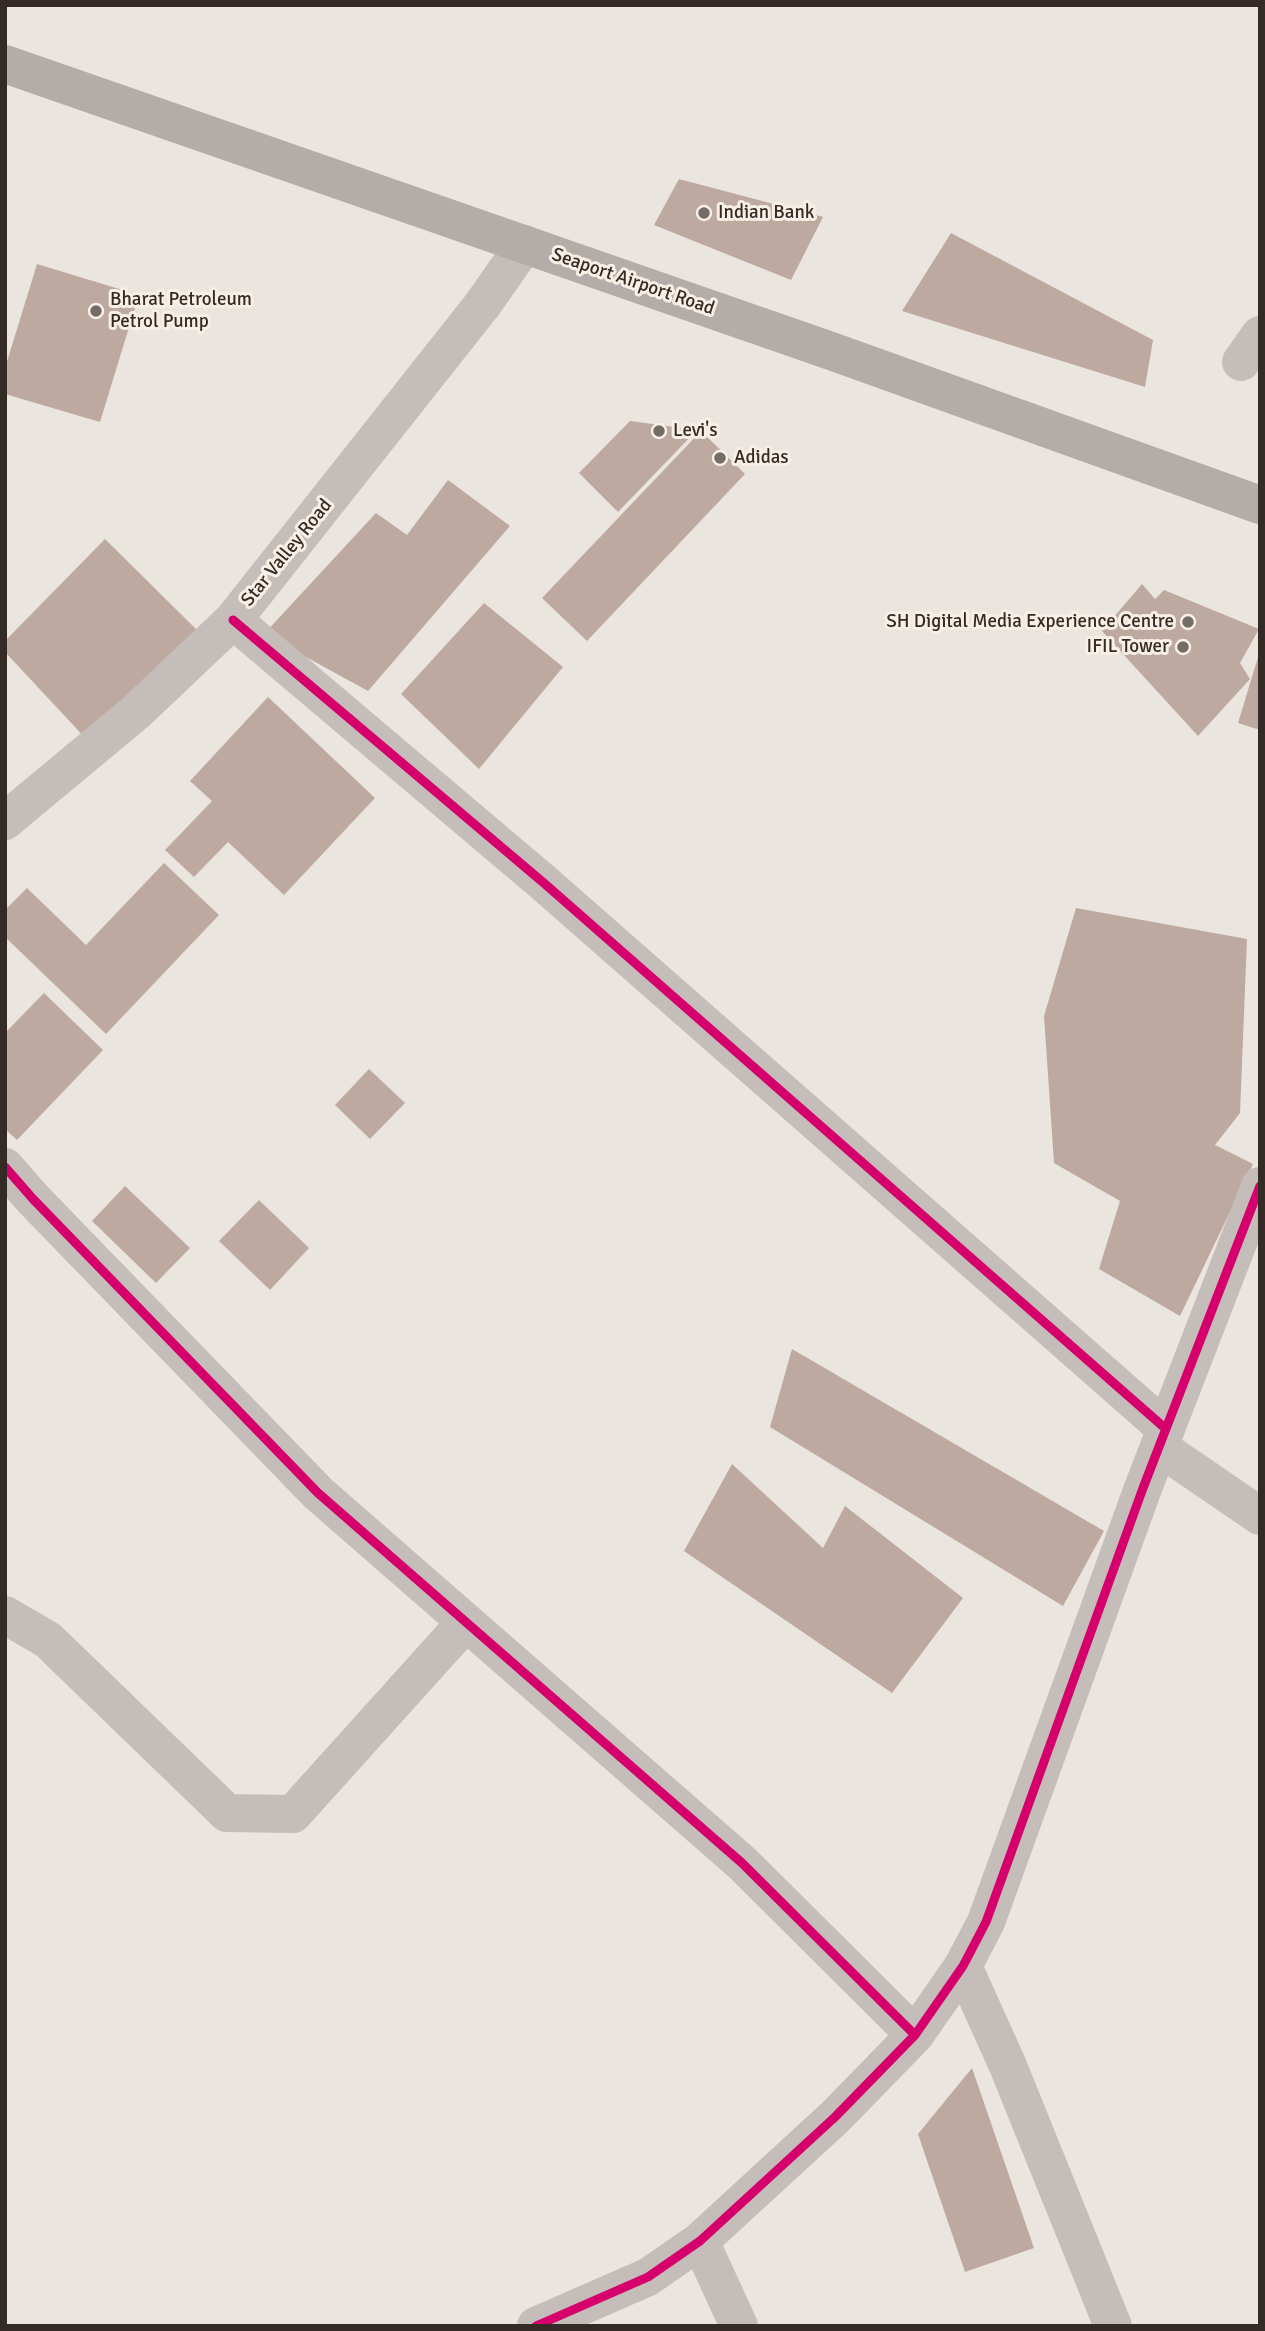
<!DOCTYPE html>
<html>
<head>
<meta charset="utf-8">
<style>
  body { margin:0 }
  #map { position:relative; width:1265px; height:2331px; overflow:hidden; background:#ebe5df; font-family:Signika,sans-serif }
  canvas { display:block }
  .frame { position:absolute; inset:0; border:7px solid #342b27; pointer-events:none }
</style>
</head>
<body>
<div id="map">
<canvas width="1265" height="2331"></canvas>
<div class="frame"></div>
</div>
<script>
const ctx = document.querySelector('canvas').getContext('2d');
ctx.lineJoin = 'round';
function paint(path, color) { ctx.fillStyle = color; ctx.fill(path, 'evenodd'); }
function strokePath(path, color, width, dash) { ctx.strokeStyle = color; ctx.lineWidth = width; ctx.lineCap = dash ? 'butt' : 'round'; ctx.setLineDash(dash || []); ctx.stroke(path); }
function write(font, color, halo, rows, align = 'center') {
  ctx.font = font + ' Signika,sans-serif'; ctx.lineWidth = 6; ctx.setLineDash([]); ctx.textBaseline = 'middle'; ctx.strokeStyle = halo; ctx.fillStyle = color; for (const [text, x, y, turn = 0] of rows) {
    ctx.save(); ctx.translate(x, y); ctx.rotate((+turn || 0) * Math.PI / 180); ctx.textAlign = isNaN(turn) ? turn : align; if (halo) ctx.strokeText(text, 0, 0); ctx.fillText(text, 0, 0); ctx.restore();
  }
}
paint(new Path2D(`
  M679 179 823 217 791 280 654 225Z
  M951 233 1153 340 1145 387 902 311Z
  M37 264 139 295 100 422 5 394V368Z
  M630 421 697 430 618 512 579 473Z
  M701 431 745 474 587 641 542 598Z
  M448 480 510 526 368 691 264 634 376 513 407 535Z
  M105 539 203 636 89 742 5 652V641Z
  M1142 584 1155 599 1164 590 1259 629 1240 663 1250 679 1198 736 1102 631Z
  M484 603 563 667 479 769 401 694Z
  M1259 654H1260V730L1238 723Z
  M268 697 375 798 284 895 228 842 194 877 165 850 212 801 190 781Z
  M164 863 219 915 106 1034 5 937V910L27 888 86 945Z
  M1076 908 1247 939 1240 1113 1215 1145 1253 1164 1180 1316 1099 1269 1120 1201 1054 1163 1044 1016Z
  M44 993 103 1050 17 1140 5 1129V1033Z
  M369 1069 405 1103 370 1139 335 1105Z
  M125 1186 190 1248 156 1283 92 1221Z
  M259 1200 309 1248 270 1290 219 1241Z
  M792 1349 1104 1531 1063 1606 770 1427Z
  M732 1464 823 1548 845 1506 963 1598 892 1693 684 1551Z
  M972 2068 1034 2248 965 2272 918 2134Z`), '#bea9a1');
strokePath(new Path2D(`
  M1241 362 1260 335
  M233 620 545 884 1166 1429
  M5 821 136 712 233 620 483 304 525 244
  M5 1167 33 1199 318 1493 742 1863 915 2035
  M1159 1447 1260 1516
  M5 1615 48 1640 227 1813 293 1814 466 1622
  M963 1966 1008 2066 1113 2326
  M700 2241 739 2326
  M536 2326 648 2277 700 2241 835 2117 915 2035 963 1966 986 1922 1143 1488 1260 1186`), '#c4bdb9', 38);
strokePath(new Path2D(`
  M5 64 831 351 1260 505`), '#b3aca8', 38);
strokePath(new Path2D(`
  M233 620 545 884 1166 1429
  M5 1167 33 1199 318 1493 742 1863 915 2035
  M536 2326 648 2277 700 2241 835 2117 915 2035 963 1966 986 1922 1143 1488 1260 1186`), '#d6006c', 9);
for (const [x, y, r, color] of [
  [704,213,7,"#746c67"],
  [96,311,7,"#746c67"],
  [659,431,7,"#746c67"],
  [720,458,7,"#746c67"],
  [1188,622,7,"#746c67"],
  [1183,647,7,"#746c67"]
]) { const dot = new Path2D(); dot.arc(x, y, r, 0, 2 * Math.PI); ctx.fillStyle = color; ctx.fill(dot); strokePath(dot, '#f8efe6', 2.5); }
write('19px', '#342b27', '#f8efe6', [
  ["Indian Bank",718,213],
  ["Bharat Petroleum",110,300],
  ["Petrol Pump",110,322],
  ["Levi's",673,431],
  ["Adidas",734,458],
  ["SH Digital Media Experience Centre",1174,622,"right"],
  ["IFIL Tower",1169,647,"right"]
], 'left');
write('19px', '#342b27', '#f8efe6', [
  ["Seaport Airport Road",633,282,19],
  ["Star Valley Road",287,553,-51]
]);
</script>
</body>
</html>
